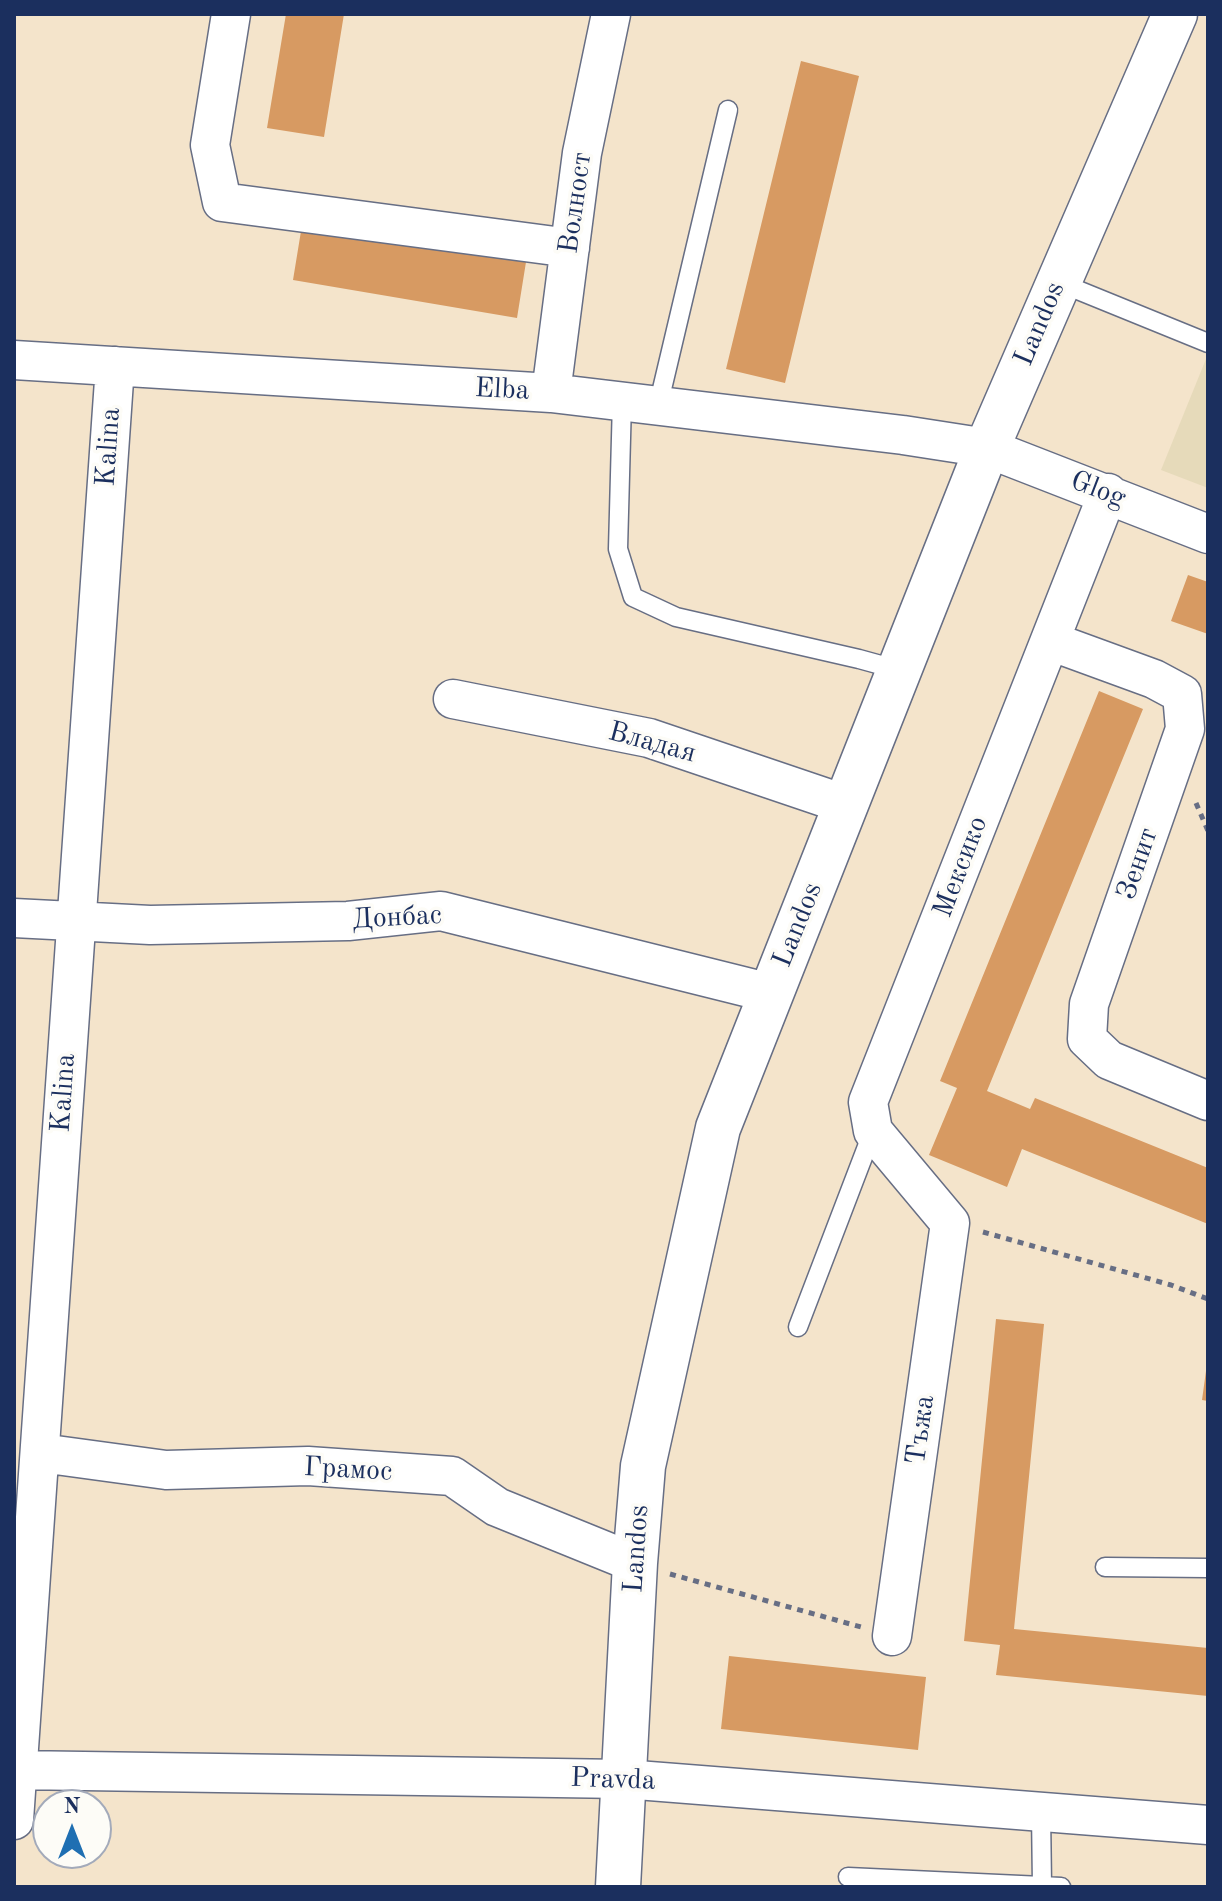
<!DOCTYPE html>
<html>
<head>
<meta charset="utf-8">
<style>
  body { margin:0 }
  #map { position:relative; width:1222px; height:1901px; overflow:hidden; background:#f4e4cb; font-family:"Old Standard TT",serif }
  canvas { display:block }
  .frame { position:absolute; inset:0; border:16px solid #1b2f5e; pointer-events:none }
  .north { position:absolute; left:32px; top:1789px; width:80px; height:80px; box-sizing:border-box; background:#fdfcf7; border:2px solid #a3aaba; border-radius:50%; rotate:0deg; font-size:22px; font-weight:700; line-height:32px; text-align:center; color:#1b2f5e }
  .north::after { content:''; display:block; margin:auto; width:28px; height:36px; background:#1f6fb2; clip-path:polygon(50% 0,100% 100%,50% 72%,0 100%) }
</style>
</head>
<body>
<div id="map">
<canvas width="1222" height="1901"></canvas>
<div class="frame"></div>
<div class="north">N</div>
</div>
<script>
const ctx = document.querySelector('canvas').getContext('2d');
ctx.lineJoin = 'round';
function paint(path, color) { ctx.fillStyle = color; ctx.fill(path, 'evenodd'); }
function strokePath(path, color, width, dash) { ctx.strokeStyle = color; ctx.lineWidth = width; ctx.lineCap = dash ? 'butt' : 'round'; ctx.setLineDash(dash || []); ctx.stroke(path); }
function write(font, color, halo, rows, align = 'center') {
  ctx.font = font + ' "Old Standard TT",serif'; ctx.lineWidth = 7; ctx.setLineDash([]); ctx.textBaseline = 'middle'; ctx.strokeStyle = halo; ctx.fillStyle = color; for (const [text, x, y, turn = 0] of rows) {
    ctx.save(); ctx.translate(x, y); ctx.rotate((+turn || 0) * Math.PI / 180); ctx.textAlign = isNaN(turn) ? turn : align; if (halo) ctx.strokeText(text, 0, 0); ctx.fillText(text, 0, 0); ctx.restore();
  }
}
paint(new Path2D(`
  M1208 354V488L1161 470Z`), '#e6daba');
paint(new Path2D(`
  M286 14H344L324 137 267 128Z
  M801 61 859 76 785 383 726 369Z
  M302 225 526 262 517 318 293 280Z
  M1188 575 1208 582V634L1171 621Z
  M1099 691 1143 709 987 1091 1030 1109 1035 1098 1208 1168V1224L1022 1149 1007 1187 929 1155 957 1088 940 1081Z
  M996 1319 1044 1324 1014 1629 1208 1648V1696L996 1675 1000 1645 964 1641Z
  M1206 1371H1208V1401L1202 1400Z
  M729 1656 926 1677 918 1750 721 1729Z`), '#d79a62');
const lane = new Path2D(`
  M1058 282 1208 343
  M622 401 618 549 633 597 676 617 859 659 899 670
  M658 406 728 110
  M798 1327 873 1131
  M1105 1567 1208 1568
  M1041 1812 1042 1886 1061 1887
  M848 1877 1042 1886`);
const street = new Path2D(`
  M231 14 210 145 222 202 570 248
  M14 360 551 393 903 435 987 448 1208 534
  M551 393 582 153 611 14
  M1050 641 1154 679 1182 694 1185 729 1089 1004 1087 1039 1109 1060 1208 1101
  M453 699 649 738 847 805
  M14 918 150 925 348 921 441 911 770 993
  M41 1453 166 1470 308 1466 452 1476 497 1507 635 1563
  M892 1636 950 1223 873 1131 868 1102 1108 493
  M16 1770 624 1779 1208 1825
  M14 1820 115 366`);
const secondary = new Path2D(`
  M618 1887 635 1563 643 1466 718 1128 987 448 1175 14`);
strokePath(lane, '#676e84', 21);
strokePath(street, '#676e84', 41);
strokePath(secondary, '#676e84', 47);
strokePath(new Path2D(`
  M1196 803 1208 831
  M983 1232 1171 1285 1208 1299
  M670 1574 861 1627`), '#676e84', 5, [6, 6]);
strokePath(lane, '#fff', 18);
strokePath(street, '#fff', 38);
strokePath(secondary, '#fff', 44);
write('28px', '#1b2f5e', '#fdfcf7', [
  ["Волност",576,203,-82],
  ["Landos",1040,324,-67],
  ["Elba",502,390,3],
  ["Kalina",109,447,-86],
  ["Glog",1098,490,21],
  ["Владая",652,743,15],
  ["Зенит",1138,864,-71],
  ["Мексико",961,867,-69],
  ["Донбас",397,918,-3],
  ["Landos",798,925,-68],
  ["Kalina",64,1093,-86],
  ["Тъжа",921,1430,-82],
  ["Грамос",348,1470,3],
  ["Landos",637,1549,-86],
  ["Pravda",613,1780,2]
]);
</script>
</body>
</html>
